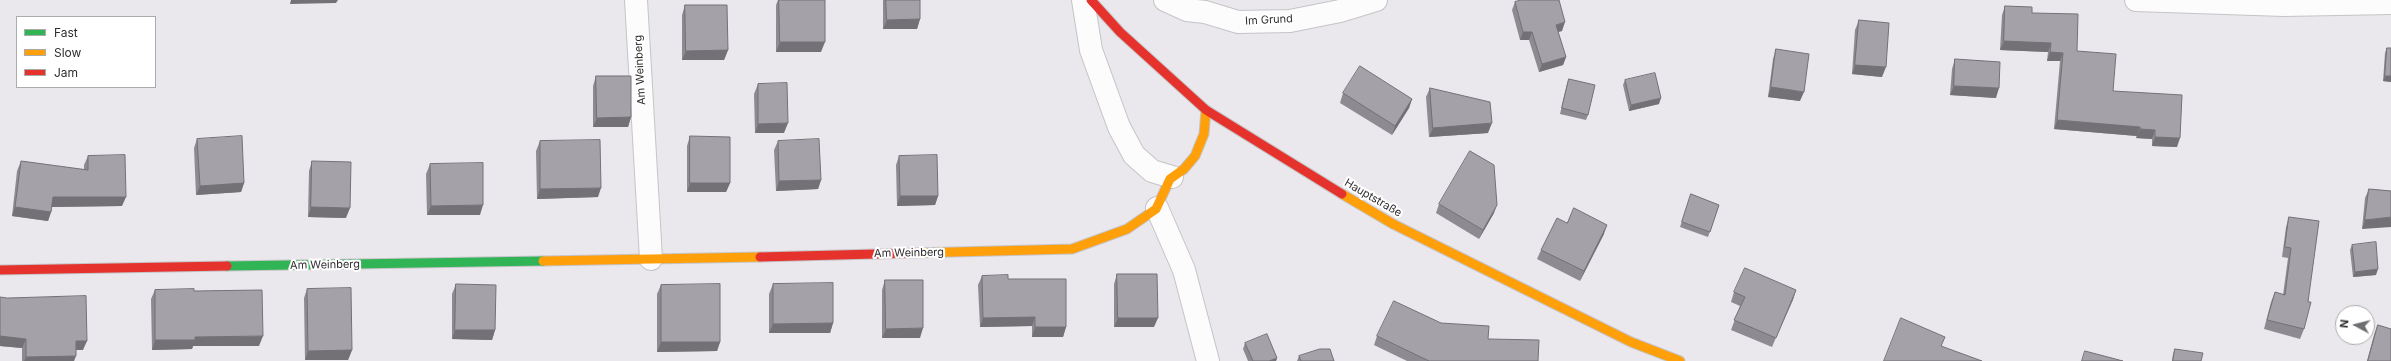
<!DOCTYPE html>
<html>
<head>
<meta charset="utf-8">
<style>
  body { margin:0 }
  #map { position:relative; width:2391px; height:361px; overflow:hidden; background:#eae8ec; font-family:Inter,sans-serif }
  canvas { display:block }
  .legend { position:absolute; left:16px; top:16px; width:140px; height:72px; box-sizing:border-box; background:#fff; border:1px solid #acabac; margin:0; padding:5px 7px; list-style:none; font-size:12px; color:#2f2d30 }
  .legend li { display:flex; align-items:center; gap:8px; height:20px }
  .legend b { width:20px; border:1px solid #acabac }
  .north { position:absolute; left:2335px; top:305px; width:40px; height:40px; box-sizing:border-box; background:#fff; border:1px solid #acabac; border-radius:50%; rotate:277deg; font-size:11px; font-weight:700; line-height:16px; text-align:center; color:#2f2d30 }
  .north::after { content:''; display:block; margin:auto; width:14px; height:18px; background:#706e72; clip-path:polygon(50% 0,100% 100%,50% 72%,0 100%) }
</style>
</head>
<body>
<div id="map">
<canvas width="2391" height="361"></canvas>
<ul class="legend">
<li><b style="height:5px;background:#30b455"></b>Fast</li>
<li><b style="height:5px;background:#ff9f0a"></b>Slow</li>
<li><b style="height:5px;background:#e5322d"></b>Jam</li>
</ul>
<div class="north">N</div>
</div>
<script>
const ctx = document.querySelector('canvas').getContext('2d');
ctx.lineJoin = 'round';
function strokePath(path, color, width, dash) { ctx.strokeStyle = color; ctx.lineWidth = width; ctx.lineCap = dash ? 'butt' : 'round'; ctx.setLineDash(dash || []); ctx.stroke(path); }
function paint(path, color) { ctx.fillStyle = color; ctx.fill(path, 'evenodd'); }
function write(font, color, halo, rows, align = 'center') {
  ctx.font = font + ' Inter,sans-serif'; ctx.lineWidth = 4; ctx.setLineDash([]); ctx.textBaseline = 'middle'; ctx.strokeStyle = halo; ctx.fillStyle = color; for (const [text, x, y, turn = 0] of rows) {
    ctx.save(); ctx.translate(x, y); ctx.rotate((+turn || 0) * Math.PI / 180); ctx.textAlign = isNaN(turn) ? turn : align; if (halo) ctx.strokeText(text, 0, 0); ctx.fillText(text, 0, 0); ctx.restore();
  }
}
const street = new Path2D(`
  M636 0 651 259
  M1083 0 1091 50 1119 127 1134 155 1152 171 1172 177
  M1165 0 1187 10 1205 12 1238 22 1290 21 1340 11 1376 0
  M2136 0 2284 5 2391 3
  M1157 208 1184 270 1208 361`);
const fast = new Path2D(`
  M227 266 543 261`);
const slow = new Path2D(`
  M1342 194 1393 224 1631 342 1680 361
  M914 253 1072 249 1127 229 1156 209 1170 179 1184 169 1195 156 1204 134 1206 110
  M543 261 760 257`);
const jam = new Path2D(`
  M1091 0 1120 32 1206 110 1342 194
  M760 257 914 253
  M0 270 227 266`);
strokePath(street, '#c5c4c7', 24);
strokePath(fast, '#c5c4c7', 11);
strokePath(slow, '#c5c4c7', 11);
strokePath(jam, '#c5c4c7', 11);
strokePath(street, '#fcfcfc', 22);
strokePath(fast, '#30b455', 9);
strokePath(slow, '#ff9f0a', 9);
strokePath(jam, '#e5322d', 9);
paint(new Path2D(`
  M778 0H825L821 52H776V5Z
  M883 0H920V19L917 29H883Z
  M1515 2 1562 31 1558 32 1566 57 1563 65 1539 72 1529 40H1520L1512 10Z
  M685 5 728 50 724 60H682V15Z
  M2005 6 2032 13 2077 51 2113 91 2177 147 2152 146V139L2136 138 2137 136 2054 129 2060 61H2047L2048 52 2000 50 2002 15Z
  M1859 20 1882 77 1852 74 1855 30Z
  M2387 48 2391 82 2383 81 2385 53Z
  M1776 49 1800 101 1768 97 1773 59Z
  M1955 59 1996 98 1950 95 1952 69Z
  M596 76 631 117 628 127H593V86Z
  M1569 79 1588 115 1586 120 1560 114 1567 84Z
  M1625 80 1659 104 1629 111 1623 85Z
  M758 84 784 133H755L754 94Z
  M1430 88 1488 133 1429 137 1426 97Z
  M1343 93 1412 99 1409 108 1392 135 1340 103Z
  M690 136 730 183 726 192H687V146Z
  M197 139 244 183 241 192 196 195 194 148Z
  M540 141 598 197 537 199 536 151Z
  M778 141 821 180 818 189 776 191 774 150Z
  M88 156 122 206 52 207 51 212 48 221 12 216 17 171 21 161 84 170V165Z
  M899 156 938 196 935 205 897 206 896 165Z
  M312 161 346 218 308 217 309 171Z
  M430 164 480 215H427L426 174Z
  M2369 189 2391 191 2362 229 2365 198Z
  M1691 194 1719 205 1708 237 1680 227Z
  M1439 204 1494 213 1479 239 1436 213Z
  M2289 217 2304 329 2300 339 2264 329 2271 302 2275 292 2283 295 2288 258 2282 257 2286 227Z
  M1604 234 1580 281 1537 259 1541 250Z
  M2352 245 2376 275 2353 277 2350 250Z
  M1117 274 1154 327H1114V284Z
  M982 276 1008 279 1066 327 1063 337H1032V326L980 327 978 285Z
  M885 280 920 338H882V290Z
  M456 284 495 330 492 340 452 339V294Z
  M773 284 833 323 830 333H769V294Z
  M661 285 720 342 717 351 657 352V294Z
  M307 289 352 350 348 360H305L304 298Z
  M155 290 194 291 259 346H193L192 349 152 350 151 299Z
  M1796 290 1772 347 1731 330 1740 306 1731 302 1734 292Z
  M0 297 83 350H76L74 361H22V348L0 346Z
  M1441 323 1488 339 1538 361H1407L1374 345 1377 336Z
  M2378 325 2391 361H2367L2374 335Z
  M1245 343 1277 358 1276 361H1248L1243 349Z
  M2175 349 2201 361H2172L2173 354Z
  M1299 356 1334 361H1297Z`), '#8e8a91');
paint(new Path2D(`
  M291 0H338L336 3 290 4Z
  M920 19 917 29H883L887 20Z
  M1565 22 1562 31 1553 33 1556 25Z
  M1523 32H1532L1529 40H1520Z
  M2004 41 2051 43 2048 52 2000 50Z
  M780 42H825L821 52H776Z
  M728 50 724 60H682L686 51Z
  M2050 52 2063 53 2060 61H2047Z
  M1566 57 1563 65 1539 72 1542 64Z
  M1855 65 1886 67 1882 77 1852 74Z
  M2385 76H2391V82L2383 81Z
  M1954 86 1999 88 1996 98 1950 95Z
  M1771 87 1804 92 1800 101 1768 97Z
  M1661 98 1659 104 1629 111 1631 105Z
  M1412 99 1409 108 1392 135 1395 126Z
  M631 117 628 127H593L597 118Z
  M2057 120 2140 127 2137 136 2054 129Z
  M788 123 784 133H755L758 124Z
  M1492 123 1488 133 1429 137 1433 128Z
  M2140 129 2155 130 2152 139 2136 138Z
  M2155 137 2180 138 2177 147 2152 146Z
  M821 180 818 189 776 191 779 181Z
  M244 183 241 192 196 195 200 186Z
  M690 183H730L726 192H687Z
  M601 188 598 197 537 199 540 189Z
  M900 196H938L935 205 897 206Z
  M53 197H126L122 206 50 207Z
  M483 205 480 215H427L431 206Z
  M1497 205 1494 213 1479 239 1483 230Z
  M15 207 51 212 48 221 12 216Z
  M311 207 350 208 346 218 308 217Z
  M2391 217V227L2362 229 2365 220Z
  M1607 225 1604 234 1580 281 1584 271Z
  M2378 269 2376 275 2353 277 2355 272Z
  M1796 290 1793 300 1772 347 1776 338Z
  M1035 317 1032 326 980 327 983 318Z
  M1118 318H1158L1154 327H1114Z
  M833 323 830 333H769L773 324Z
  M1035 327H1066L1063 337H1032Z
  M923 328 920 338H882L886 329Z
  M455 330H495L492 340 452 339Z
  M0 336 26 339 22 348 0 346Z
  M263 336 259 346H193L192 349 152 350 155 340 195 337Z
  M76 341H87L83 350H72Z
  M661 342H720L717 351 657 352Z
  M352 350 348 360H305L308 351Z
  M76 356 74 361H24L26 357Z
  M1277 358 1276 361H1269Z`), '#747176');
const building = new Path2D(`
  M779 0H825V42H780Z
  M886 0H920V19L887 20Z
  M1521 0H1559L1565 22 1556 25 1566 57 1542 64 1532 32H1523L1515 2Z
  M685 5H727L728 50 686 51Z
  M2005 6 2032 7V13L2078 14 2077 51 2116 54 2113 91 2182 95 2180 138 2155 137V130L2140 129V127L2057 120 2063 53 2050 52 2051 43 2004 41Z
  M1859 20 1889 23 1886 67 1855 65Z
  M2387 48H2391V76H2385Z
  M1776 49 1809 54 1804 92 1771 87Z
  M1955 59 2000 62 1999 88 1954 86Z
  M1360 66 1412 99 1395 126 1343 93Z
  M1655 73 1661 98 1631 105 1625 80Z
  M596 76H631V117L597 118Z
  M1569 79 1595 85 1588 115 1562 108Z
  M787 83 788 123 758 124V84Z
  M1430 88 1490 102 1492 123 1433 128Z
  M242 136 244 183 200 186 197 139Z
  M690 136 730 137V183H690Z
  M819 139 821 180 779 181 778 141Z
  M600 140 601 188 540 189V141Z
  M1470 151 1494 165 1497 205 1483 230 1439 204Z
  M125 155 126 197H53L51 212 15 207 21 161 88 170V156Z
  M937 155 938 196H900L899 156Z
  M312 161 351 162 350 208 311 207Z
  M483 163V205L431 206 430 164Z
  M2369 189 2391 191V217L2365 220Z
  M1691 194 1719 205 1710 232 1682 222Z
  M1574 208 1607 225 1584 271 1541 250 1557 218 1567 223Z
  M2289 217 2319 221 2308 302H2311L2304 329 2267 320 2275 292 2285 295 2291 248 2285 247Z
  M2376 242 2378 269 2355 272 2352 245Z
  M1745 268 1796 290 1776 338 1734 320 1745 297 1734 292Z
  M1117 274H1157L1158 318H1118Z
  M1008 275V279H1066V327H1035V317L983 318 982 276Z
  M885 280H923V328L886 329Z
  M833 283V323L773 324V284Z
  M456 284 496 285 495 330H455Z
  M720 284V342H661V285Z
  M351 288 352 350 308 351 307 289Z
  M194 289V291L262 290 263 336 195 337V340H155V290Z
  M86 296 87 341H76V356L26 357V339L0 336V297L7 298Z
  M1394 301 1441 323 1489 326 1488 339 1539 340 1538 361H1429L1377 336Z
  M1901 318 1945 337 1941 346 1982 361H1884Z
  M2378 325 2391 329V361H2368Z
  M1267 334 1277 358 1269 361H1253L1245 343Z
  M1320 349H1330L1334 361H1301L1299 356Z
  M2175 349 2203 353 2201 361H2173Z
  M2085 351 2123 361H2082Z`);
paint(building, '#a5a1a9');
strokePath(building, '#747176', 1);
write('11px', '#2f2d30', '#fff', [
  ["Im Grund",1269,20,-3],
  ["Am Weinberg",640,70,-93],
  ["Hauptstraße",1373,198,30],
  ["Am Weinberg",909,253,-1],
  ["Am Weinberg",325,265,-1]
]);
</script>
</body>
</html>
